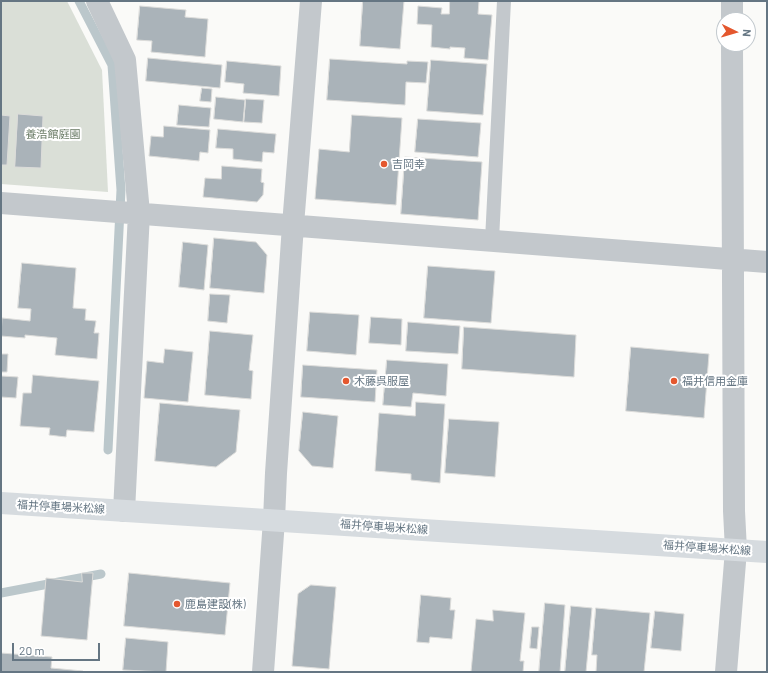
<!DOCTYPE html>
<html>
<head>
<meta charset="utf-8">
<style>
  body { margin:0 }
  #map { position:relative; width:768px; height:673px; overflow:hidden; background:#fafaf8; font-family:Barlow,sans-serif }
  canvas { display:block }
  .frame { position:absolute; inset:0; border:2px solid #657683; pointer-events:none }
  .north { position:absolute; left:716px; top:12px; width:40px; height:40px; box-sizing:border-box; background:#fff; border:1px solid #c1c8cd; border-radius:50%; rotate:95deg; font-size:11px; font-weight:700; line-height:16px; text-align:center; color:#657683 }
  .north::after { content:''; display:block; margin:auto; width:14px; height:18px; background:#e4572e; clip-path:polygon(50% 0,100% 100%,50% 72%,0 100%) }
  .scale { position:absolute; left:12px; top:643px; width:88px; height:18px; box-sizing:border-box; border:2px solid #657683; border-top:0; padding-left:5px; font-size:12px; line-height:14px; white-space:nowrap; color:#657683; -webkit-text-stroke:3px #fff; paint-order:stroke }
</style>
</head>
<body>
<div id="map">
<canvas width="768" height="673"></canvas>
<div class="frame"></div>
<div class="north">N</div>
<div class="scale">20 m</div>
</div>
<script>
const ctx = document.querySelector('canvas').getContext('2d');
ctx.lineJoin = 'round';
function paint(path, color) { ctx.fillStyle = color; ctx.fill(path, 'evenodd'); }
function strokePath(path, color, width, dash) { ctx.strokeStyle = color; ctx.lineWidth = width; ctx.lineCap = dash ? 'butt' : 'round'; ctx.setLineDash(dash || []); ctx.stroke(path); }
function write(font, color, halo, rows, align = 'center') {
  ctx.font = font + ' Barlow,"Noto Sans JP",sans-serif'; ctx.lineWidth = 4; ctx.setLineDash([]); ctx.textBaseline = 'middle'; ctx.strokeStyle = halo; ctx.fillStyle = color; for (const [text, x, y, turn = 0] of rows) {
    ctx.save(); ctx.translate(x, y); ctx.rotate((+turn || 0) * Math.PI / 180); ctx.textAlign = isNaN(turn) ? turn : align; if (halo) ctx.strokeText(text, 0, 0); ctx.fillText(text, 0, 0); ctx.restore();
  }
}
paint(new Path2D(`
  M1 1H67L102 70 108 192 1 184Z`), '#dadfd7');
strokePath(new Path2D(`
  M79 1 112 65 121 190 108 450
  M1 593 101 574`), '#bbc7cb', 9);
const building = new Path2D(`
  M363 1H404L400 49 360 46Z
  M450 1H479L478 14 492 15 488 60 464 58 465 48 450 47V49L431 47 432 25 417 24 418 6 442 8 441 14H449Z
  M140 6 186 10 185 17 208 19 205 57 151 52 152 41 137 40Z
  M148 58 222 65 220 88 146 81Z
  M330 59 407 64V61L428 62 426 83 406 82 405 105 327 100Z
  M431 60 487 64 483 115 427 111Z
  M227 61 281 66 279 96 243 93 244 84 225 82Z
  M202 88 212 89 211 102 200 101Z
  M216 97 245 100 243 122 214 119Z
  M246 99 264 100 262 123 244 122Z
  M179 105 211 108 209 127 177 125Z
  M18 114 43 116 41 168 15 167Z
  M1 115 10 116 7 165H1Z
  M352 115 402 118 396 205 315 199 319 149 349 152Z
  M418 119 481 123 478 157 415 152Z
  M164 126 210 130 208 153 200 152 199 161 149 156 151 136 163 137Z
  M218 129 276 134 274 153 263 152 262 162 233 159V149L216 148Z
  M405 157 482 162 478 220 401 214Z
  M222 166 262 169 261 182 264 183 263 195 257 202 203 197 205 178 221 179Z
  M214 238 256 242 267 255 264 293 210 288Z
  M183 242 208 245 204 290 179 287Z
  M22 263 76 268 73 308 86 309 85 320 96 321 94 333H99L97 359 55 355 57 338 25 335V338L1 336 2 318 30 321 31 309 18 308Z
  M428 266 495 271 491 323 424 318Z
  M210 294 230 295 227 323 208 321Z
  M310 312 359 315 356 355 307 351Z
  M371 317 402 319 401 345 369 343Z
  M408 322 460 326 458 354 406 351Z
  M464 327 576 335 574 377 462 369Z
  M210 331 253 335 249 370 253 371 251 399 205 395Z
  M631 347 709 354 704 418 626 411Z
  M165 349 193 352 188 402 144 398 147 361 163 363Z
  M1 354H8L7 372H1Z
  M387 360 448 364 446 396 413 393 411 407 383 405Z
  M303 365 377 370 375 402 301 397Z
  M33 375 99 381 94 432 67 430 66 437 49 435 50 428 20 426 23 393H31Z
  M1 376 18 377 16 398 1 397Z
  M416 402 445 404 440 483 411 480V474L375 471 379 413 415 416Z
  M160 403 240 410 236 452 216 467 155 461Z
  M303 412 338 416 333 468 312 466 299 451Z
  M449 419 499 422 495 477 445 473Z
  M82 573H93L87 640 41 636 46 578 82 582Z
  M129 573 230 583 225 635 124 626Z
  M311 585 336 587 329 669 292 666 298 594Z
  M421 595 451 598 450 610H455L452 639 430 637 429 643 417 642Z
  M545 603 565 605 560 672H539Z
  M571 606 592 608 586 672H565Z
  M596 608 650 613 644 672H596L597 655H592Z
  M493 610 525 613 520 661H524L523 672H471L476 619 493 621Z
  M655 611 684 614 681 651 651 648Z
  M532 627H539L537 649 530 648Z
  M126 638 168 642 166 672 123 670Z
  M1 653 52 657 51 668 83 671 82 672H1Z`);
paint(building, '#aab3b9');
strokePath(building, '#dcdcda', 1);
strokePath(new Path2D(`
  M492 240 504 1`), '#c3c8cc', 14);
strokePath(new Path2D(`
  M97 1 125 60 139 213 124 511
  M732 1V20
  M1 203 767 262
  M263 672 274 520 276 473 293 225 311 1
  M726 672 736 550 734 511 732 44`), '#c3c8cc', 22);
strokePath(new Path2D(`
  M1 503 767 552`), '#d6dbdf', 22);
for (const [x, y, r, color] of [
  [384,164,4,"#e4572e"],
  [346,381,4,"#e4572e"],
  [674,381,4,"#e4572e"],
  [177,604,4,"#e4572e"]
]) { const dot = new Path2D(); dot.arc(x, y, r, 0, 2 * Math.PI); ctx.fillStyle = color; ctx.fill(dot); strokePath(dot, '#fff', 1.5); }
write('11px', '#687a64', '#fff', [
  ["養浩館庭園",53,134]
]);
write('11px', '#657683', '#fff', [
  ["吉岡幸",392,164],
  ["木藤呉服屋",354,381],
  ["福井信用金庫",682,381],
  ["鹿島建設(株)",185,604]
], 'left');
write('11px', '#657683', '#fff', [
  ["福井停車場米松線",61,507,3],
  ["福井停車場米松線",384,527,4],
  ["福井停車場米松線",707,548,4]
]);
</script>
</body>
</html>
